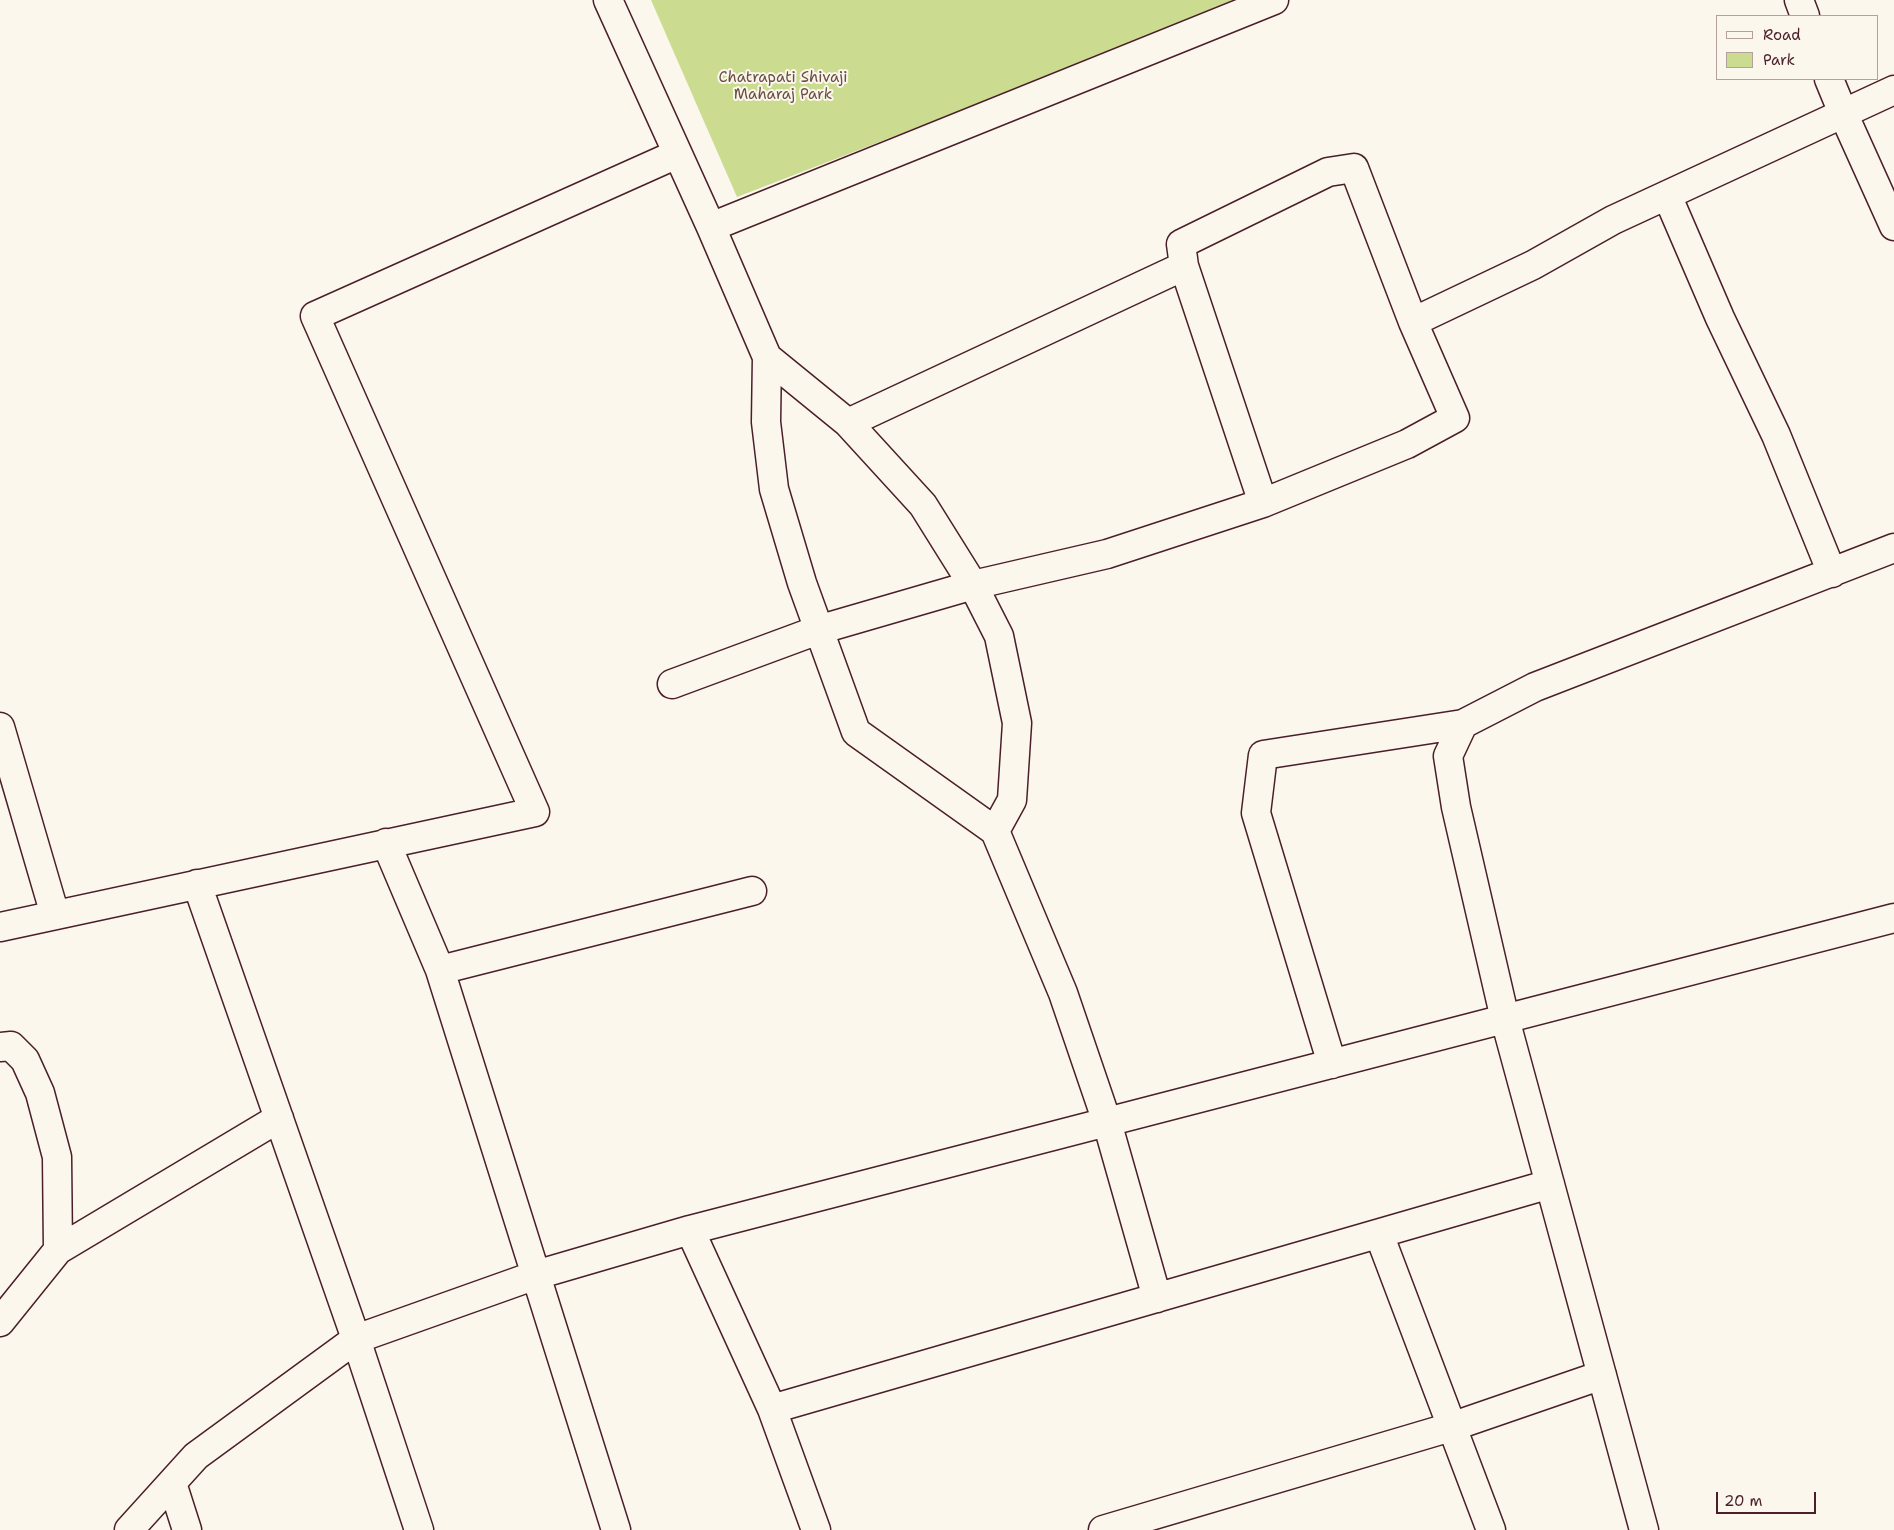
<!DOCTYPE html>
<html>
<head>
<meta charset="utf-8">
<style>
  body { margin:0 }
  #map { position:relative; width:1894px; height:1530px; overflow:hidden; background:#fbf7ec; font-family:"Shantell Sans",sans-serif }
  canvas { display:block }
  .legend { position:absolute; left:1716px; top:15px; width:162px; height:65px; box-sizing:border-box; background:#fbf7ec; border:1px solid #b4a19f; margin:0; padding:6px 9px; list-style:none; font-size:15px; color:#4a1f2b }
  .legend li { display:flex; align-items:center; gap:10px; height:25px }
  .legend b { width:25px; border:1px solid #b4a19f }
  .scale { position:absolute; left:1716px; top:1492px; width:100px; height:22px; box-sizing:border-box; border:2px solid #4a1f2b; border-top:0; padding-left:6px; font-size:15px; line-height:18px; white-space:nowrap; color:#4a1f2b; -webkit-text-stroke:4px #fbf7ec; paint-order:stroke }
</style>
</head>
<body>
<div id="map">
<canvas width="1894" height="1530"></canvas>
<ul class="legend">
<li><b style="height:6px;background:#fbf7ec"></b>Road</li>
<li><b style="height:14px;background:#cbdc90"></b>Park</li>
</ul>
<div class="scale">20 m</div>
</div>
<script>
const ctx = document.querySelector('canvas').getContext('2d');
ctx.lineJoin = 'round';
function paint(path, color) { ctx.fillStyle = color; ctx.fill(path, 'evenodd'); }
function strokePath(path, color, width, dash) { ctx.strokeStyle = color; ctx.lineWidth = width; ctx.lineCap = dash ? 'butt' : 'round'; ctx.setLineDash(dash || []); ctx.stroke(path); }
function write(font, color, halo, rows, align = 'center') {
  ctx.font = font + ' "Shantell Sans",sans-serif'; ctx.lineWidth = 4; ctx.setLineDash([]); ctx.textBaseline = 'middle'; ctx.strokeStyle = halo; ctx.fillStyle = color; for (const [text, x, y, turn = 0] of rows) {
    ctx.save(); ctx.translate(x, y); ctx.rotate((+turn || 0) * Math.PI / 180); ctx.textAlign = isNaN(turn) ? turn : align; if (halo) ctx.strokeText(text, 0, 0); ctx.fillText(text, 0, 0); ctx.restore();
  }
}
paint(new Path2D(`
  M651 0H1247L737 197Z`), '#cbdc90');
const minor = new Path2D(`
  M608 0 711 227 767 357 766 422 774 489 802 583 856 732 995 831 1012 800 1017 723 999 636 973 585 923 505 848 423 767 357
  M1799 0 1805 16
  M1829 79 1843 113 1894 226
  M1667 195 1720 318 1776 435 1832 573
  M711 227 1274 0
  M848 423 1184 266
  M1263 503 1184 266 1181 244 1328 172 1354 168 1413 322
  M672 684 818 630 973 585 1107 554 1263 503 1407 444 1455 418 1413 322 1533 265 1613 220 1894 90
  M0 727 55 915
  M995 831 1063 993 1107 1122 1157 1298
  M386 843 440 970 616 1530
  M197 884 356 1339 419 1530
  M0 927 535 812 315 316 677 154
  M440 970 752 891
  M0 1047 11 1046 25 1060 40 1093 57 1157 58 1250
  M1332 1064 1256 813 1263 755 1463 724
  M690 1230 772 1409 816 1530
  M1379 1234 1491 1530
  M0 1322 58 1250 279 1118
  M772 1409 1550 1184
  M172 1483 187 1530
  M129 1530 196 1456 356 1339 536 1275 690 1230 1894 918
  M1103 1530 1451 1427 1602 1375
  M1644 1530 1505 1019 1456 807 1448 756 1463 724 1535 687 1894 548`);
strokePath(minor, '#4a1f2b', 31);
strokePath(minor, '#fbf7ec', 28);
write('15px', '#6a4e44', '#fbf7ec', [
  ["Chatrapati Shivaji",783,78],
  ["Maharaj Park",783,95]
]);
</script>
</body>
</html>
